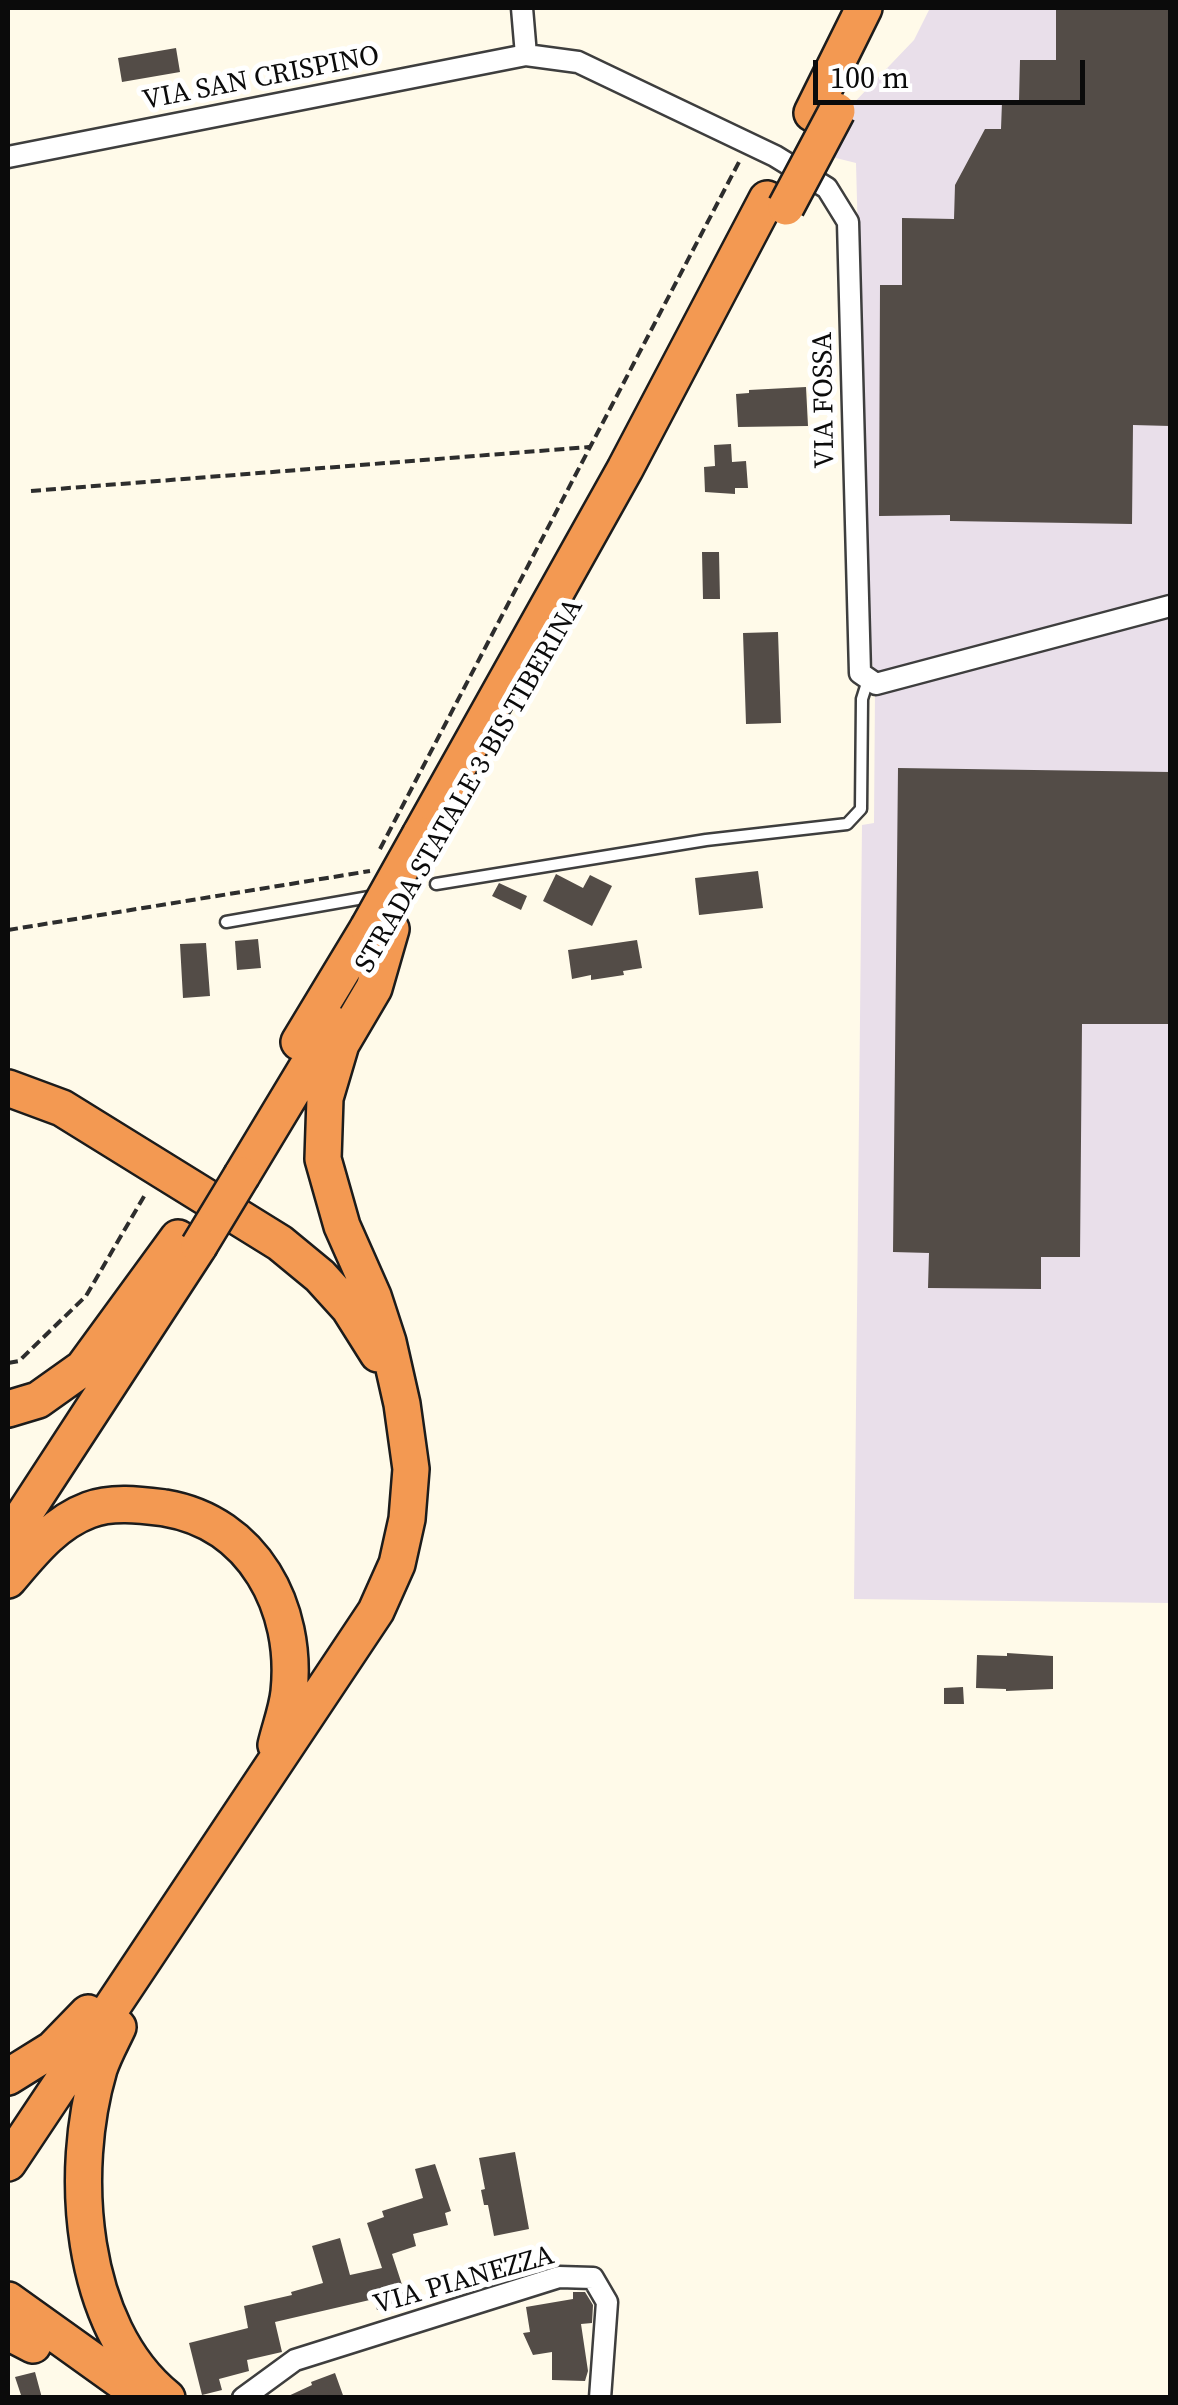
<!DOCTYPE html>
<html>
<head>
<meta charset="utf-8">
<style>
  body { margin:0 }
  #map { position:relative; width:1178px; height:2405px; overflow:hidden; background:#fffae9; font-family:"Source Serif 4",serif }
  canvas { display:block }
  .frame { position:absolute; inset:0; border:10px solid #0b0b0b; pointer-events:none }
  .scale { position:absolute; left:813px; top:60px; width:272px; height:45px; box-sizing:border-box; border:5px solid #0b0b0b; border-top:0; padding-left:12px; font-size:30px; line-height:35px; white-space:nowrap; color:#0b0b0b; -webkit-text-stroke:8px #fff; paint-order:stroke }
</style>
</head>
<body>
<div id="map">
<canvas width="1178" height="2405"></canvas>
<div class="frame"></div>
<div class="scale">100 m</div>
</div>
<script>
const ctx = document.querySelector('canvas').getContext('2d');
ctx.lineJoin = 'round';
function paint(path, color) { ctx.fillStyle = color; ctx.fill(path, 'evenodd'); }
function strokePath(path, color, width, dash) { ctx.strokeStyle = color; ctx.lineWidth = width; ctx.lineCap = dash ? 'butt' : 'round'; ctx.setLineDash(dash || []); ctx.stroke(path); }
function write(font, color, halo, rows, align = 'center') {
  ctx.font = font + ' "Source Serif 4",serif'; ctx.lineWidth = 10; ctx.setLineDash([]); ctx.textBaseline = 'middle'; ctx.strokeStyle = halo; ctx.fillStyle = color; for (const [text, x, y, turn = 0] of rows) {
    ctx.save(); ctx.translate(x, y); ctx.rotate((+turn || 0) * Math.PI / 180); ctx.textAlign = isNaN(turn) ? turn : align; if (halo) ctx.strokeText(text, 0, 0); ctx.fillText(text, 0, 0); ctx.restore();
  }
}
paint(new Path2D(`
  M930 8H1170V1603L854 1599 862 825 874 823 875 692 868 616 856 163 828 156 847 110 914 40Z`), '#e9dfea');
paint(new Path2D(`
  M1056 8H1170V426L1133 425 1132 524 950 521V515L879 516 880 285H902V218L954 219 955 185 985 129H1001L1002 102 1019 101 1020 60H1056Z
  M176 48 180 72 122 82 118 58Z
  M806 387 808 426 738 427 736 394 749 393V390Z
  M731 444 732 462 746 461 748 488H735V494L705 492 704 467 715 466 714 445Z
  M702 552H719L720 599H703Z
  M778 632 781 723 746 724 743 633Z
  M898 768 1170 772V1024H1082L1080 1257H1041V1289L928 1288 929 1253 893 1252Z
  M758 871 763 908 699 915 695 878Z
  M556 874 583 888 590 875 612 886 592 926 543 901Z
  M499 883 527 896 521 910 492 896Z
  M258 939 261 968 237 970 235 941Z
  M637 940 642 968 623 971 624 975 591 980V975L572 979 568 950Z
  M206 943 210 996 183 998 180 944Z
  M1007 1653 1053 1656V1689L1006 1691V1689L976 1688 977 1655 1007 1656Z
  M963 1687 964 1704H944V1688Z
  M515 2152 529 2229 494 2236 488 2205H484L481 2190 485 2189 479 2158Z
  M435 2164 451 2211 445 2213 448 2225 413 2234 416 2246 392 2254 407 2300 377 2310 374 2299 275 2322 282 2352 247 2360 249 2371 219 2379 222 2390 202 2395 189 2343 248 2328 244 2306 292 2295 291 2292 323 2283 312 2246 340 2238 350 2275 382 2268 367 2223 384 2217 382 2211 423 2198 415 2169Z
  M573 2292H585L593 2305 592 2323 581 2324 588 2371 585 2381 552 2380V2352L533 2355 523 2333 530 2332 526 2307 573 2299Z
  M35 2372 42 2398H22L15 2377Z
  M335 2373 344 2398H284L312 2385 311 2382Z`), '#534c47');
const lane = new Path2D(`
  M436 884 706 840 847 824 861 809 862 699 868 680
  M226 922 369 897`);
const street = new Path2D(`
  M522 8 526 55 578 62 775 156 827 188 848 222 860 673 876 684 1170 606
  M8 157 526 55
  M243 2398 295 2360 559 2277 593 2278 607 2302 600 2398`);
const highway = new Path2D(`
  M812 113 864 8
  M420 835 625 469 767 199
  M299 1042 368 928
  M8 1088 62 1108 280 1243 320 1276 349 1308 378 1354
  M242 1175 333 1024
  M8 1409 38 1400 83 1368 178 1238
  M8 1539 199 1246
  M8 1580C31 1553 54 1523 89 1510 112 1501 141 1505 165 1508 254 1523 298 1608 289 1692 287 1710 280 1728 276 1745
  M118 2027C112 2040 104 2054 99 2069 69 2170 78 2326 167 2398
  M8 2077 53 2049 88 2013
  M8 2163 376 1611 397 1564 407 1519 411 1469 402 1404 388 1342 373 1296 342 1226 323 1159 325 1098 341 1044 374 988 391 929
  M8 2300 145 2398
  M8 2332 33 2345`);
strokePath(lane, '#3e3e3e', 15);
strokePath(street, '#3e3e3e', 25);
strokePath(highway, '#1c1c1c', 40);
strokePath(new Path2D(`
  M31 491 589 447
  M380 849 739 162
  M8 930 370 871
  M8 1363 19 1361 86 1296 146 1193`), '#2d2d2d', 4, [10, 5]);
strokePath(lane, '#fff', 10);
strokePath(street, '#fff', 20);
strokePath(highway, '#f39952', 35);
const highwayBridge = new Path2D(`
  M786 207 837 111
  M368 928 420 835
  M199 1246 242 1175`);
strokePath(highwayBridge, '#1c1c1c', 40, []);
strokePath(highwayBridge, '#f39952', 35);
write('28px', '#0b0b0b', '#fff', [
  ["VIA SAN CRISPINO",261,79,-11],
  ["VIA FOSSA",825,400,-91],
  ["STRADA STATALE 3 BIS TIBERINA",470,786,-60],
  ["VIA PIANEZZA",464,2281,-16]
]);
</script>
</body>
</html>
